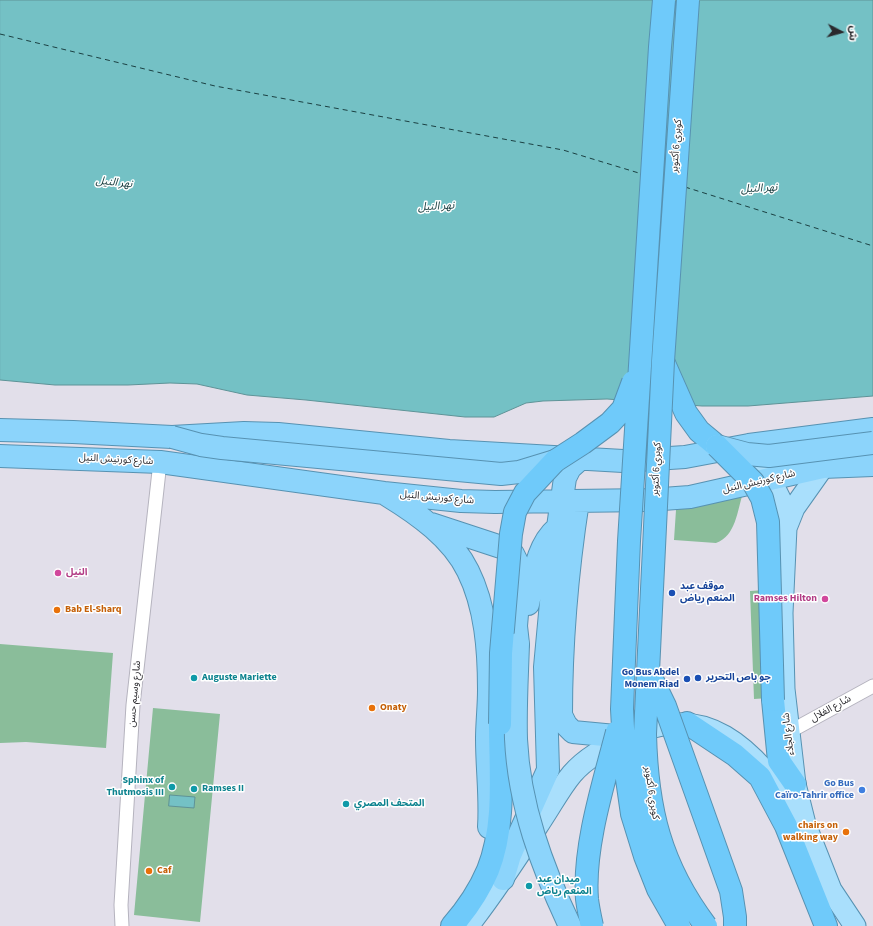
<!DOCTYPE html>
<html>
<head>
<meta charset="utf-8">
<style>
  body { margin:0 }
  #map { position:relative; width:873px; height:926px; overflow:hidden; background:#e2dfea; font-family:"Source Sans 3","Noto Sans Arabic",sans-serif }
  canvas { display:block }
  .north { position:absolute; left:821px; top:12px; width:40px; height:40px; -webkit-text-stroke:3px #fff; paint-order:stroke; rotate:96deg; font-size:11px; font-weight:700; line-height:16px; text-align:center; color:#2a292d }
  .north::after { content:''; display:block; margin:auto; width:14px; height:18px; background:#2a292d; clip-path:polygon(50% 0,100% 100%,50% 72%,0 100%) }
</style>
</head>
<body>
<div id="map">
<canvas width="873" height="926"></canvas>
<div class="north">ش</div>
</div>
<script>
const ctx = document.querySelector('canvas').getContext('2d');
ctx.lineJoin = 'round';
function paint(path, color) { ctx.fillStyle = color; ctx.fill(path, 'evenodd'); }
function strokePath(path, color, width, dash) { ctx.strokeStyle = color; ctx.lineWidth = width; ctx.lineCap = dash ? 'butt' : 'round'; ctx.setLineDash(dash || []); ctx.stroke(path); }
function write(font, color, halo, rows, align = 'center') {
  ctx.font = font + ' "Source Sans 3","Noto Sans Arabic",sans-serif'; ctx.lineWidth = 3; ctx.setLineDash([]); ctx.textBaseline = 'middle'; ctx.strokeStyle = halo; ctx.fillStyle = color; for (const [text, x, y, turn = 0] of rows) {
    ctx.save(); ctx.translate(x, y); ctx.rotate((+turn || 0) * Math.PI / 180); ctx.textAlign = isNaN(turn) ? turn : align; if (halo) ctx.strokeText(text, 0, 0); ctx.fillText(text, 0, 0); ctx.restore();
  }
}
paint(new Path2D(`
  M743 493C737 511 736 536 716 543L674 540 676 510Z
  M765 590 769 698 754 699 750 591Z
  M0 644 113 653 106 748 26 742 0 743Z
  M153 708 220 714 200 922 134 915Z`), '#8abd9a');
const water = new Path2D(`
  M0 0H873V396L748 406H702L607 399 543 401 526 403 494 417H465L306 400 247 395 197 384 170 383 128 385H55L0 380Z
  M170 795 195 797 194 808 169 806Z`);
paint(water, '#74c1c5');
strokePath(water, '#5e9397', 1);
strokePath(new Path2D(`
  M0 34 215 86 563 150 642 174
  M685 187 873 246`), '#1b4042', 1, [5, 4]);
const minor = new Path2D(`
  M789 732 873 686
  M122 926 121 905 133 705 160 462`);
const primary = new Path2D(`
  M749 445 776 491 782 503 786 528 782 613 784 689 795 784 805 824 831 890 855 926
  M786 528 794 508 823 467
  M468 926C495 892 518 856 542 819 552 804 561 787 572 774 586 758 603 749 622 740 706 695 753 750 799 815`);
const trunk = new Path2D(`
  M0 430 73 432 172 437 244 433 278 434 449 451 623 461 685 457 749 445 873 429
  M0 456 160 462 384 493 461 501 495 502 649 500 690 497 823 467 873 465
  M387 495C418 514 452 538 468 571 486 607 489 651 489 690 489 707 487 723 487 739 487 769 491 798 489 827
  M578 501C567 572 561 644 561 715L566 725 573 732 626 737
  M431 524 504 548 513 554 518 564 520 578 516 626 518 644
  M528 604C534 578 536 546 557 528
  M503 879 510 855 548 770 545 667 558 527 565 478 570 468 580 459`);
const motorway = new Path2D(`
  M663 361 686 413 699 431 717 446
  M773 700 779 761 795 784
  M687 723 735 755 760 777 786 826 826 926
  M452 926C466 910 480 889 488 870 506 825 500 771 500 724`);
strokePath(minor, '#b5b3be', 15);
strokePath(primary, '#5792b2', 23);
strokePath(trunk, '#5792b2', 24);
strokePath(motorway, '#5792b2', 24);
strokePath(minor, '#fff', 13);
strokePath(primary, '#a9dffc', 21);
strokePath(trunk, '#8cd4fb', 22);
strokePath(motorway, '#6fcafa', 22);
const trunkBridge = new Path2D(`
  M172 437 201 445 222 448 501 474 519 472 555 461
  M717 446 747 454 769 456 873 443
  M518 644C517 676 515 707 516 739 519 805 542 867 570 926`);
const motorwayBridge = new Path2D(`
  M664 0 660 47 629 541 622 709 625 765 632 814 645 856 658 889 679 926
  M688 0 663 361 645 734C647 809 660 865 706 926
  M717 446 753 482 762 498 768 522 773 700
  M649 673 665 706 731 891 735 917V926
  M500 724 501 653 511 534 515 512 525 493 555 461 583 443 610 423 623 409 633 382
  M592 926C590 917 588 908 587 899 583 847 604 782 617 732`);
strokePath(trunkBridge, '#5792b2', 24, []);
strokePath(motorwayBridge, '#5792b2', 24, []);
strokePath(trunkBridge, '#8cd4fb', 22);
strokePath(motorwayBridge, '#6fcafa', 22);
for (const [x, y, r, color] of [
  [58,573,4,"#d1479c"],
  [672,593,4,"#1a4fb4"],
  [825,599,4,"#d1479c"],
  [57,610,4,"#e8710a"],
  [194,678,4,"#0f9aa8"],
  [698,678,4,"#1a4fb4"],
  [687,679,4,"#1a4fb4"],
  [372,708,4,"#e8710a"],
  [172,787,4,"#0f9aa8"],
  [194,789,4,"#0f9aa8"],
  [862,790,4,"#3f7fe0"],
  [346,804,4,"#0f9aa8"],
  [846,832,4,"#e8710a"],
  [149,871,4,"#e8710a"],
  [529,886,4,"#0f9aa8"]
]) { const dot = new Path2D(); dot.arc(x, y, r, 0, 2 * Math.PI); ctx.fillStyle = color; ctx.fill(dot); strokePath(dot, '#fff', 1.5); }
write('10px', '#2a292d', '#fff', [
  ["كوبري 6 أكتوبر",677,146,-86],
  ["شارع كورنيش النيل",116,460,3],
  ["كوبري 6 أكتوبر",657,469,-87],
  ["شارع كورنيش النيل",759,482,-13],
  ["شارع كورنيش النيل",437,498,5],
  ["شارع وسيم حسن",135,694,-85],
  ["شارع الغلال",831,709,-29],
  ["شارع الجلاء",789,734,-97],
  ["كوبري 6 أكتوبر",651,793,81]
]);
write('bold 10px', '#b23c85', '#fff', [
  ["النيل",66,573],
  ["Ramses Hilton",817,599,"right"]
], 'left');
write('bold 10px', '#164399', '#fff', [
  ["موقف عبد",680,587],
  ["المنعم رياض",680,599],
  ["Go Bus Abdel",679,673,"right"],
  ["Monem Riad",679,685,"right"],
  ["جو باص التحرير",706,678]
], 'left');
write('bold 10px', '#c56008', '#fff', [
  ["Bab El-Sharq",65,610],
  ["Onaty",380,708],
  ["chairs on",838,826,"right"],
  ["walking way",838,838,"right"],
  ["Caf",157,871]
], 'left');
write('bold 10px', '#0d838f', '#fff', [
  ["Auguste Mariette",202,678],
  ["Sphinx of",164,781,"right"],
  ["Thutmosis III",164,793,"right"],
  ["Ramses II",202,789],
  ["المتحف المصري",354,804],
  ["ميدان عبد",537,880],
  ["المنعم رياض",537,892]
], 'left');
write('bold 10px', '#366cbe', '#fff', [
  ["Go Bus",854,784],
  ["Caïro-Tahrir office",854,796]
], 'right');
write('italic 11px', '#1b4042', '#fff', [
  ["نهر النيل",114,183,6],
  ["نهر النيل",759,189,-3],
  ["نهر النيل",436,207,-3]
]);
</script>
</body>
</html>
